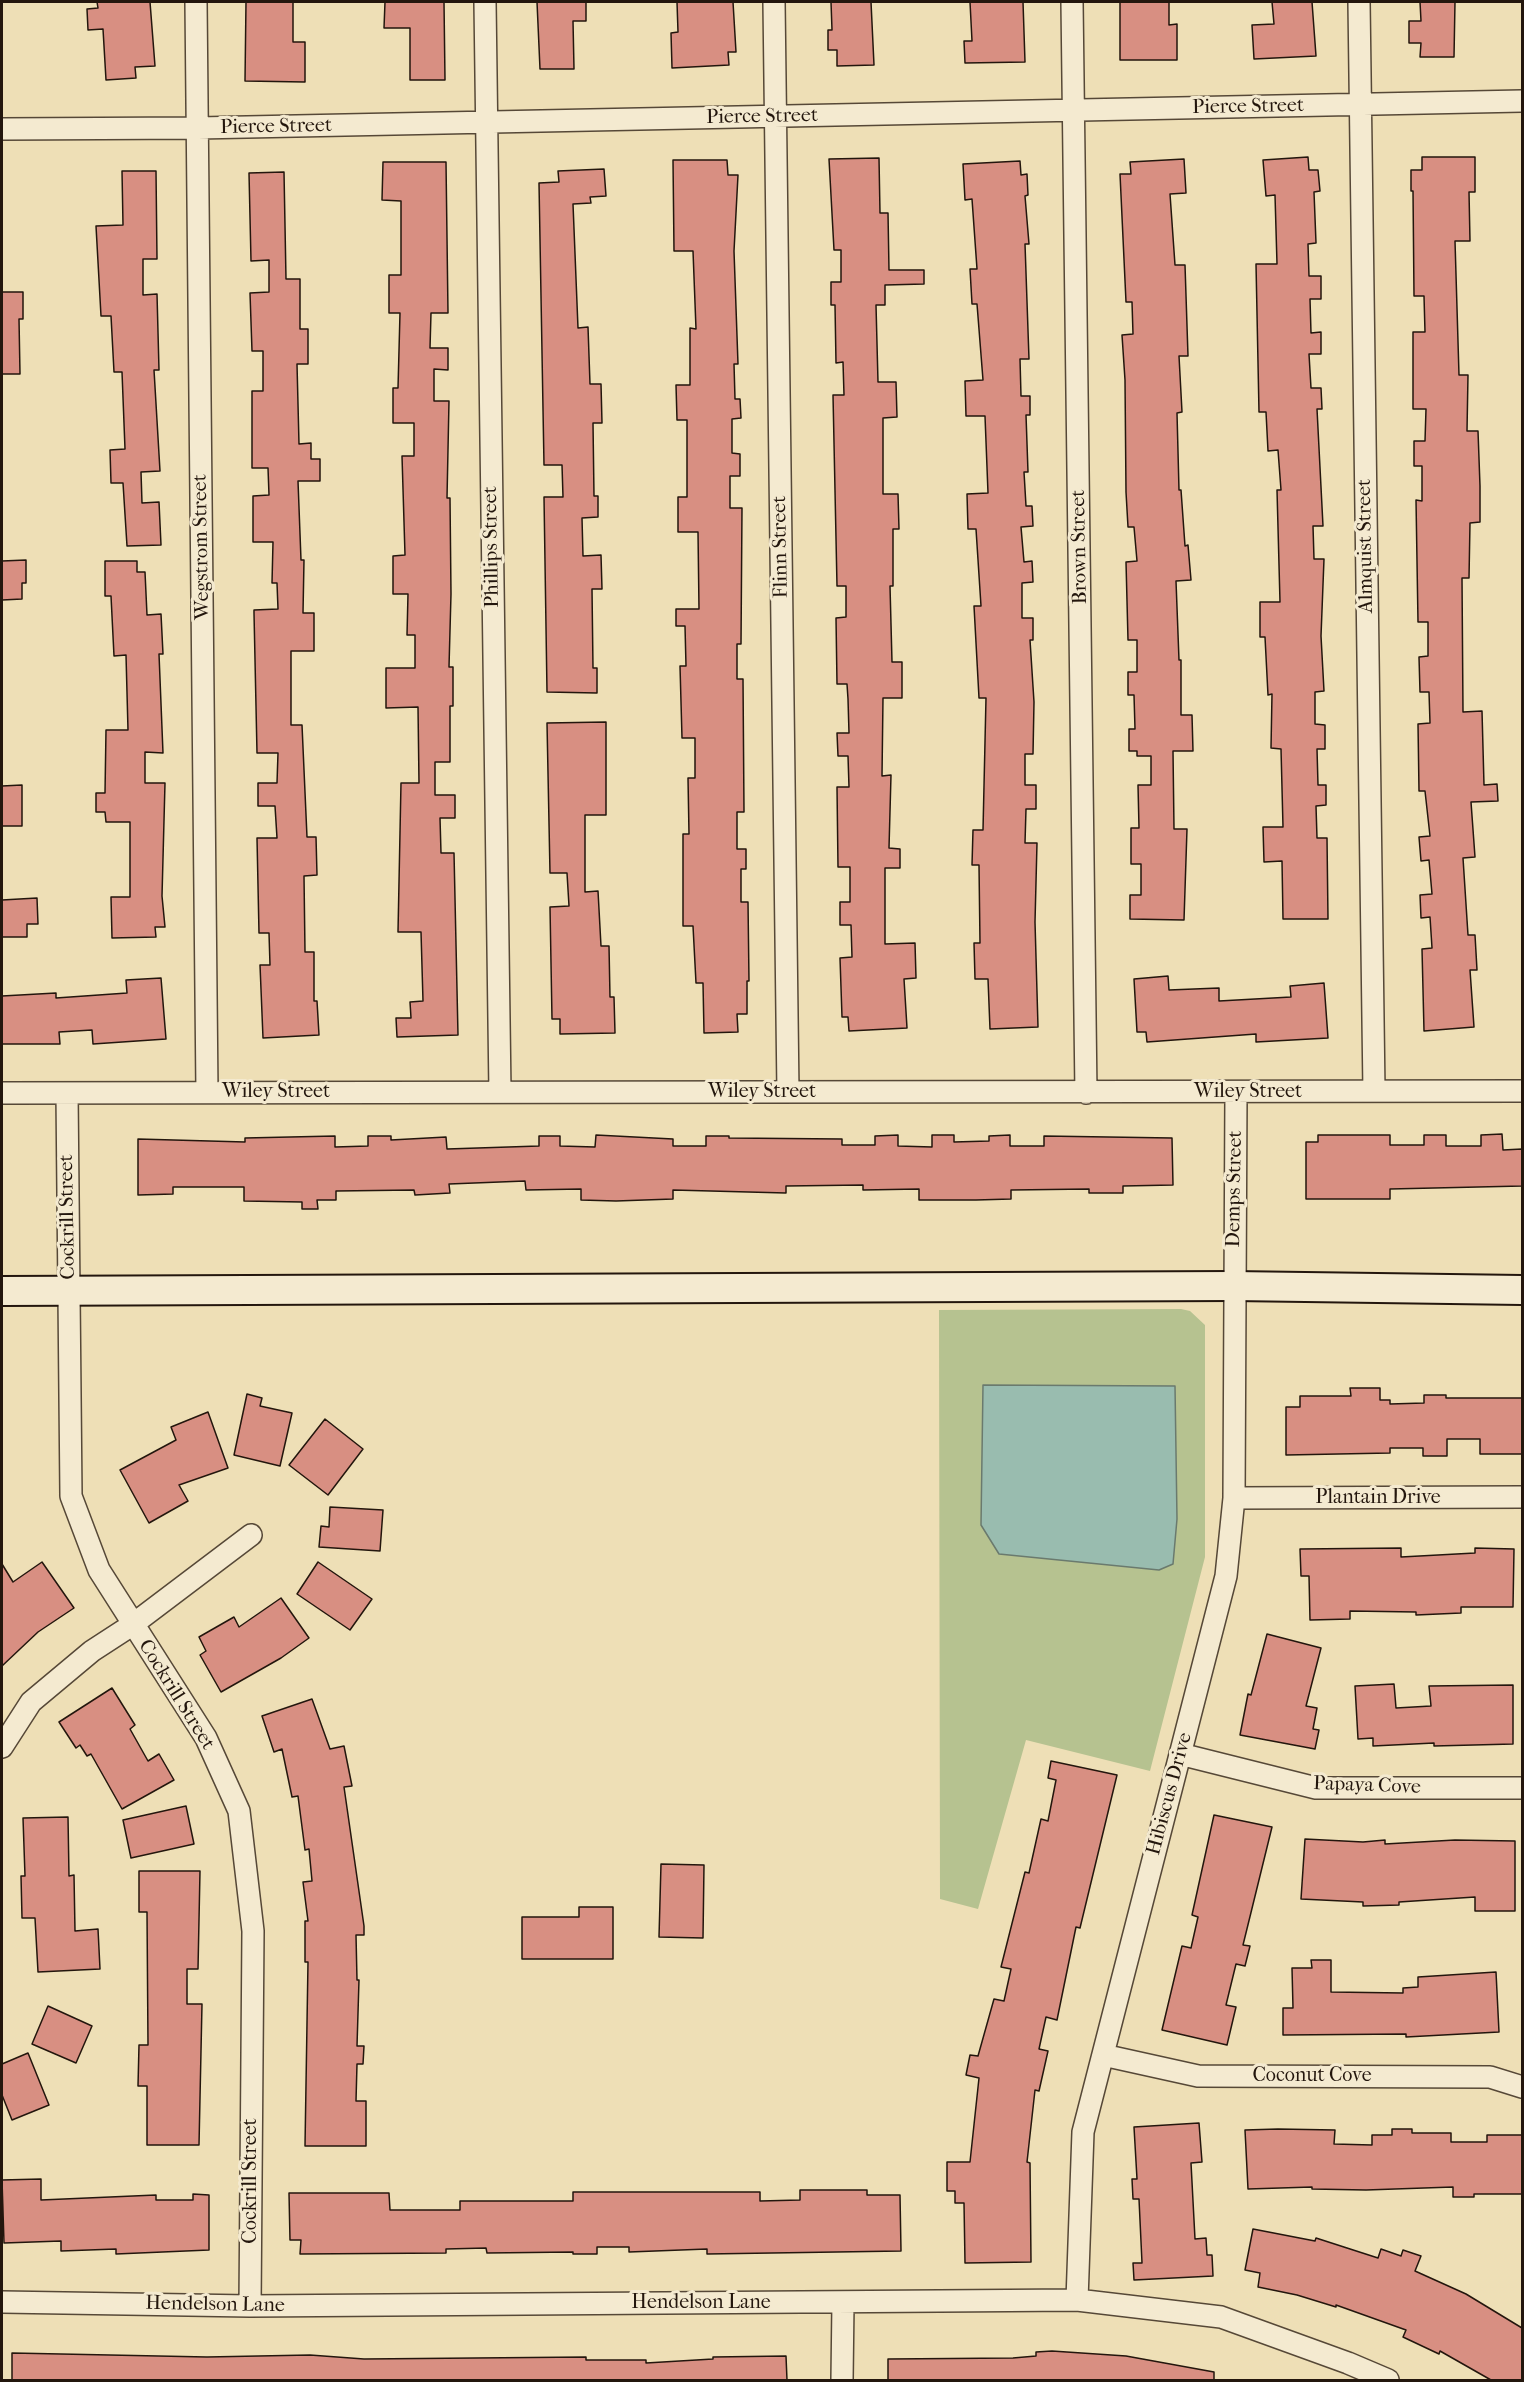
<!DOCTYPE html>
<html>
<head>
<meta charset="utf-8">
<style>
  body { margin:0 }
  #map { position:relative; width:1524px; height:2382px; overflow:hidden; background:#eedfb6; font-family:"IM FELL French Canon",serif }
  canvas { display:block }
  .frame { position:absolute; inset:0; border:3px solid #23160d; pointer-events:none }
</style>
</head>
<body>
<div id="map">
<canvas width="1524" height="2382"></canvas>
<div class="frame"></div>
</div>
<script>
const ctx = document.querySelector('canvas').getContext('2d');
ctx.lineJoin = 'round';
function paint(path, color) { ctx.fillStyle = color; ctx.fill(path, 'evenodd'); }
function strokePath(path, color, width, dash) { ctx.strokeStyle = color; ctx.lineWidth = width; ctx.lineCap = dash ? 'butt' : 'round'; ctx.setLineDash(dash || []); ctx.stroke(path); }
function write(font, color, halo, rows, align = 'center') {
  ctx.font = font + ' "IM FELL French Canon",serif'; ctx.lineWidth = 6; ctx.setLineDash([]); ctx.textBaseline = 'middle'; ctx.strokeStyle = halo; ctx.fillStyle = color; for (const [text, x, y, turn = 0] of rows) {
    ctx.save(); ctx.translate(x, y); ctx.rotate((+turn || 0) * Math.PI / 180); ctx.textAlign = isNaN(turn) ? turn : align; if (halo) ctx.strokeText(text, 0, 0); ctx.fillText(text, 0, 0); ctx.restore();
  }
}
paint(new Path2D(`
  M1181 1309 1190 1311 1205 1325V1557L1150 1771 1026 1740 978 1909 940 1899 939 1310Z`), '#b6c290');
const water = new Path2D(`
  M983 1385 1175 1386 1177 1519 1173 1564 1159 1570 999 1554 981 1525Z`);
paint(water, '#99bcaf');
strokePath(water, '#6a7a6e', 1.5);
const building = new Path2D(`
  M97 2H150L155 66 135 67 136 78 106 80 103 29 88 30 87 9 98 8Z
  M246 2H293V42H305V82L245 81Z
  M385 2H444L445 80H410V28H384Z
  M537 2H586V21H573L574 69H540Z
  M677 2H733L736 52H728L729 65 672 68 671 33 678 32Z
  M831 2H871L874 65 837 66V50H828V30H832Z
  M970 2H1023L1025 62 965 63 964 41H972Z
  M1120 2H1169V25L1177 24V60H1120Z
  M1272 2H1312L1316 56 1254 59 1252 25 1274 24Z
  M1420 2H1455L1454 57H1420L1421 43H1409V21H1421Z
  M1308 157 1309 170H1318L1320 191 1314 192 1316 243 1308 244 1309 276H1321V299H1310L1311 333 1321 332V354H1309L1311 388H1321L1322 409H1317L1323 526H1313L1314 559H1324L1321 636 1324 691 1315 692V724L1325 725V749H1317L1318 785H1326V805L1316 806 1317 838H1327L1328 919H1283L1282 861 1264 862 1263 827H1283L1281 749 1271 748 1272 694 1268 695 1265 637H1260V602H1280L1277 490H1281L1278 450 1268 451 1266 412H1259L1256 264H1277L1275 195 1266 196 1263 160Z
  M1422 157H1475V192H1469L1470 241H1455L1459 375H1468L1467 431H1478L1480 486V522L1470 523 1469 578H1462L1463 712 1482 711 1484 785 1497 784 1498 801 1471 802 1475 857 1463 858 1468 935H1475L1477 970H1470L1474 1027 1424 1031 1422 949 1432 948 1430 917 1421 918 1420 895 1432 894 1429 860 1421 861 1419 837 1430 836 1425 791H1419L1418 724 1430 723 1429 692H1420L1419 657 1428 656V622H1418L1416 500 1422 501V466H1414V441H1425L1426 409H1413V332H1425L1424 296H1414L1413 191H1411V170H1422Z
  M879 158 880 213H888L889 270H924V284L885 285V305H876L878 382H896L897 417 883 418V494H898L899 529H893V586H890L892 662H902V698H883L882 776 891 775 889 848 900 849V868H885V944L915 943 916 978 904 979 907 1028 849 1031 848 1017H842L840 958 852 957 851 925H840V902H850V867H838L837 787H849L848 756H838L837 733H849L848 699 847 684H837L836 618 846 617V586H837L833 395H844L843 362 836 363 835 305H831V282H841V250H834L829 159Z
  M1184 159 1186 193 1170 194 1175 265H1185L1188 356H1179L1182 412 1177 413 1179 490H1181L1185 546 1188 545 1191 580 1176 581 1179 660H1181V715H1192L1193 751H1173L1174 829H1187L1184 920 1130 919V895H1141V864H1131V828H1139L1138 785H1151V756H1137V751H1129V729H1135L1134 695H1128V672H1137V640H1128L1126 562 1137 561 1134 527H1128L1126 492 1125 380 1122 335 1133 334 1132 302H1126L1120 174H1131L1130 162Z
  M673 160H727L728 175H738L734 251 738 364H734L735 399H740L741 418 732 419V453L740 454V476H730V508H742L741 644H737V679H743L744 812H737V849H746V869H741V902H748L749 981H747V1014H737L738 1032 704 1033 703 983H696L693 926H683V834H689L688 778H695V738H682L680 666H686L685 626H676V609H699L698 532H678V497H687V420H677L676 385H690V328L696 329 693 251H674Z
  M1020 161 1021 175 1027 174 1028 195 1025 196 1029 244H1025L1029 359H1020L1021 396H1030V415H1026L1028 472H1024L1026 506H1032L1033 526 1021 527 1024 562 1032 561 1033 582 1022 583V618H1033V640H1030L1034 702 1033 754H1025V785H1036V809H1026L1025 843H1037L1035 922 1038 1027 990 1029 988 979H975L974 943H980L979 865H972L973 830H983L986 698H979L974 606H981L976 529H968L967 494 988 493 985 416H966L965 381 983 380 977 304H972L970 269H977L972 199 965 200 963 164Z
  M383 162H446L448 313H431L430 348H448V370L434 369V401H449L447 498H450L451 594 449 667H453V706H450V762H435V795H455V818H440L441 853H454L458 1035 397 1037 396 1018H411L410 1002 423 1001 421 932H398L401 783H419L418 707 386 708V668H415V635H407L408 594H393V556L405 555 402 456H414V423H393V388H398L400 313H389V275H401V201L382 200Z
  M604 169 606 196 590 197 591 203 573 204 578 328 588 327 590 384H601L602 423H593L594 496H598V517L582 518 583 556 601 555 602 589H592L593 668H597V693L547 692 544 497H563L562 465H544L539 183 559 182 558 171Z
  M122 171H156L157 259H143V295L157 294 159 370H154L160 471 141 472 142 503 159 502 161 545 127 546 123 483H111L110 450 125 449 122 372H114L111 316H101L96 226 123 225Z
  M284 172 286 279H300V329H308V364H297L299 444 311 443V459H320V481H298L301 560H304L303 613H314V651H291V725H302L307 837H316L317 875 304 876 305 952H314V1001H317L319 1035 263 1038 260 965H270L269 933H259L257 838H277L275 806H258V783H277L278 753H257L254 613V610L278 609 277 583H272L273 542H253V496L269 495 268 468H252V391H263V351H252L250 293 269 292V260L251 261 249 173Z
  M2 292H23V319H19L20 374H2Z
  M26 560V583H22V599L2 600V561Z
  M105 561H137V572H145L147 615 161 614 163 654H159L163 753 145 752V783H165L162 896 165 927H155L156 937 112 938 111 897H130V822H106L105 812H96V793H105L106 730H128L126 655 114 656 111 596H105Z
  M606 722V815H585V892L598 891 601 946H609L610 997H614L615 1033 560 1034V1019H552L550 907 569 906 567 873H550L547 723Z
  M22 785V826H2V786Z
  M37 898 38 924H27V937H2V900Z
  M1168 976 1169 990 1219 988V1001L1291 997 1290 986 1324 983 1328 1038 1256 1042V1034L1147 1042 1146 1032H1137L1134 979Z
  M161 978 166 1039 93 1044 92 1030 59 1032 60 1044H2V996L56 993V998L127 993 126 980Z
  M1502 1134 1503 1150 1522 1149V1186L1390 1189V1199H1306V1142H1318V1135H1390V1145H1424V1135H1446V1146H1481V1135Z
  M596 1135 673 1139V1146H706V1136H729V1138L842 1139V1145H875V1136L898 1135V1146L932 1147V1135H954V1142L989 1141V1136L1010 1135V1146H1044V1136L1172 1138 1173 1185 1123 1186V1193H1089V1189L1011 1190V1199L976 1200H919V1189L863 1190V1185L786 1186V1193L673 1190V1199L616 1201 581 1200V1189L526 1190 525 1181 449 1184 450 1193 415 1195 414 1190 336 1191V1200H317L318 1209H302V1202L244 1201V1187H173V1194L138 1195V1139L245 1142V1138L335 1136V1147L368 1146V1136H391V1140L446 1137 447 1149 539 1146V1136H560V1146L595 1147Z
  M1350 1388H1380V1400H1390V1404L1424 1403V1395H1446V1398H1522V1454H1480V1439H1447V1456H1423V1448H1390V1453L1286 1455V1407H1300V1396H1351Z
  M247 1394 262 1398 260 1406 292 1413 280 1466 234 1455Z
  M208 1412 228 1468 179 1485 188 1501 149 1523 120 1470 176 1440 171 1427Z
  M325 1419 363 1449 328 1495 289 1465Z
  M330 1507 383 1510 380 1551 319 1547 321 1526 329 1527Z
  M1401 1548V1557L1475 1553V1548L1514 1549 1513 1607H1461V1613L1416 1615V1612L1350 1611V1619L1310 1620 1309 1576H1301L1300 1549Z
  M42 1562 74 1608 38 1632 2 1666V1564L13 1582Z
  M318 1562 372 1599 350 1630 297 1594Z
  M281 1598 309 1638 281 1658 221 1692 200 1655 206 1651 199 1637 234 1617 239 1627Z
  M1267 1634 1321 1648 1306 1706 1317 1708 1313 1729 1319 1730 1315 1749 1240 1735 1248 1694 1251 1695Z
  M1394 1684 1396 1708 1431 1706 1429 1686 1513 1685V1744L1434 1746V1743L1373 1746V1738L1358 1739 1355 1686Z
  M112 1688 135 1725 130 1729 148 1761 159 1754 174 1780 122 1809 91 1754 87 1756 80 1745 76 1748 59 1722Z
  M312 1699 330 1749 344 1746 352 1786 344 1787 364 1926V1935H356L357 1980H359L357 2046H364L363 2064H357L356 2101H366V2146H305L308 1962H305V1921H308L303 1882 312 1881 309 1849 305 1850 298 1796 292 1797 282 1749 274 1752 262 1716Z
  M1051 1761 1117 1775 1080 1928 1076 1927 1057 2020 1046 2017 1039 2049 1048 2051 1039 2091 1035 2090 1027 2162 1030 2163 1031 2262 965 2263 964 2203H955V2191H947V2162H970L979 2078 966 2075 970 2055 978 2056 994 1999 1004 2001 1011 1969 1001 1967 1025 1872 1029 1873 1041 1819 1048 1821 1056 1780 1048 1778Z
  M186 1806 194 1844 131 1858 123 1820Z
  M1214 1815 1272 1827 1243 1945 1250 1946 1245 1966 1236 1964 1226 2005 1236 2007 1227 2045 1162 2030 1182 1946 1191 1948 1198 1917 1192 1915Z
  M68 1817 69 1876 74 1875 75 1931 98 1929 100 1969 38 1972 35 1918H22L21 1876H25L23 1818Z
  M1305 1839 1363 1842 1385 1840V1844L1455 1840 1515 1841V1911H1475V1897L1399 1902V1905L1363 1906V1902L1301 1899Z
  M661 1864 704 1865 703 1938 659 1937Z
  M139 1871H200L198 1969H187V2004H202L199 2145H147V2086H138L139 2045H148L147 1912H139Z
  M579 1907H613V1959H522V1917H579Z
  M1311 1960H1331V1992L1403 1993V1988L1418 1987V1977L1496 1972 1499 2032 1406 2037V2034L1283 2035V2008H1293L1292 1968H1312Z
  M48 2006 92 2026 76 2063 32 2044Z
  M28 2053 49 2105 12 2120 2 2095V2064Z
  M1199 2123 1202 2162 1191 2163 1195 2239 1206 2238 1207 2255H1212L1213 2276 1134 2280 1133 2263H1142L1139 2199H1133L1132 2179H1137L1134 2127Z
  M1278 2129 1335 2130 1334 2144 1372 2145V2135H1392V2129H1412V2133H1451V2142H1487V2135H1522V2194H1474V2197H1453V2187L1366 2190 1312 2189V2187L1248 2189 1245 2130Z
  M41 2179V2200L156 2195V2200H193V2194L209 2195V2250L116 2254V2249L61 2251V2241L4 2243 2 2180Z
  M800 2190H867V2195H900L901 2251 707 2254V2249L629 2252V2247H597V2254H573V2252L487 2253 486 2248 446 2249V2253L300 2254 301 2240H290L289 2193H389L390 2210H460V2201H573V2192H760V2201L800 2200Z
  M1253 2229 1315 2241 1316 2238 1378 2258 1381 2249 1401 2256 1403 2250 1421 2256 1415 2271 1466 2294 1522 2328V2380H1491L1440 2351 1439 2354 1403 2337 1406 2330 1336 2305V2307L1297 2295 1258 2287 1260 2273 1245 2270Z
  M1052 2351 1126 2356 1214 2372V2380H888V2359L1013 2358 1036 2356V2352Z
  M12 2353 207 2357 310 2355 364 2359 586 2357V2360H646V2363L713 2359V2357L786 2356 787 2380H12Z`);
paint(building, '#d88f82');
strokePath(building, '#23160d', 1.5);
const street = new Path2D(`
  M196 2 207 1092
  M485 2 500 1092
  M774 2 788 1092
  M1072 2 1086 1093
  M1359 2 1374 1091
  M2 129 198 128 1522 101
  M2 1093 1522 1091
  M67 1093 71 1496 99 1570 206 1738 239 1811 253 1931 250 2306
  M1234 1498 1522 1497
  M2 1747 31 1702 92 1651 132 1625 251 1535
  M1180 1754 1316 1788H1522
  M1103 2055 1198 2076 1490 2077 1522 2087
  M1077 2300 1083 2132 1226 1576 1234 1498 1236 1092
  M2 2302 250 2306 1077 2300 1221 2317 1348 2363 1388 2380
  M842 2380 843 2303`);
const secondary = new Path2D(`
  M2 1291 1233 1286 1522 1290`);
strokePath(street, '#564837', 24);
strokePath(secondary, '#23160d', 32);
strokePath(street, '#f4ead0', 21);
strokePath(secondary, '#f4ead0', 28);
write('20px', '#23160d', '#f4ead0', [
  ["Pierce Street",1248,107,-1],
  ["Pierce Street",762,117,-1],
  ["Pierce Street",276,127,-1],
  ["Almquist Street",1366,546,-91],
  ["Wegstrom Street",202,547,-91],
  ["Phillips Street",492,547,-91],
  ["Flinn Street",781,547,-91],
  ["Brown Street",1080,547,-91],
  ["Wiley Street",276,1092],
  ["Wiley Street",762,1092],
  ["Wiley Street",1248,1092],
  ["Demps Street",1235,1189,-89],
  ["Cockrill Street",68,1217,-91],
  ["Plantain Drive",1378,1498],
  ["Cockrill Street",176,1695,58],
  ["Papaya Cove",1367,1786,2],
  ["Hibiscus Drive",1170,1794,-75],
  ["Coconut Cove",1312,2076],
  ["Cockrill Street",251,2181,-90],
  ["Hendelson Lane",701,2303],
  ["Hendelson Lane",215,2305,1]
]);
</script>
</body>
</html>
